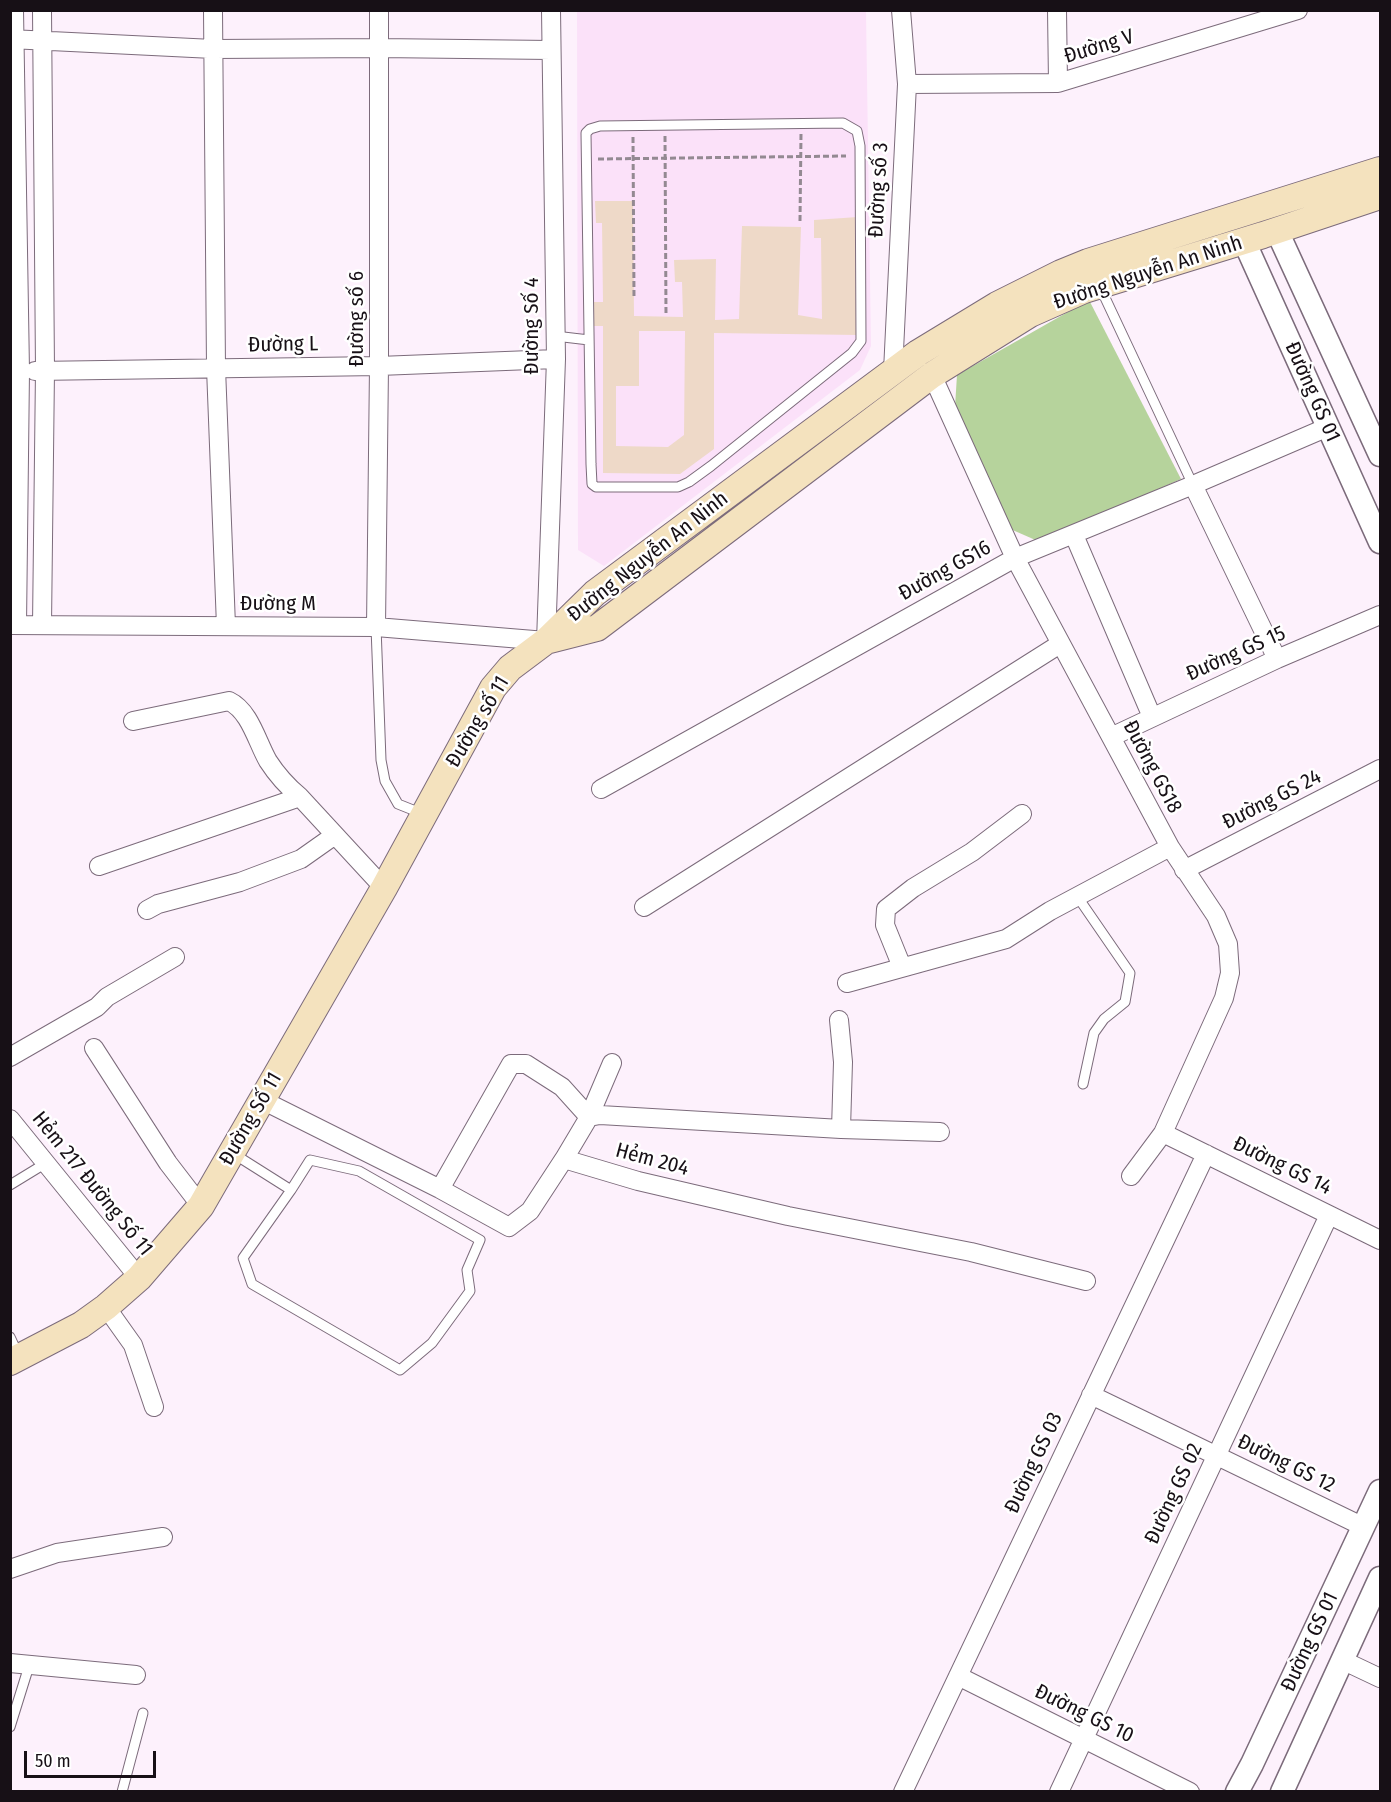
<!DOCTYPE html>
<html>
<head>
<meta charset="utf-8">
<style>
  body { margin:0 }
  #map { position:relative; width:1391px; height:1802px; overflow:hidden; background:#fdf1fc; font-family:"Fira Sans Condensed",sans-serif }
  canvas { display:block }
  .frame { position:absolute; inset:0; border:12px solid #171016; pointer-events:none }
  .scale { position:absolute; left:24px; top:1751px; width:132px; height:27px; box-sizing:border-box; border:3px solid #171016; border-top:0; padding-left:8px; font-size:18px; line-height:21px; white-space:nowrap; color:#171016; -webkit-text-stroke:4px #fff; paint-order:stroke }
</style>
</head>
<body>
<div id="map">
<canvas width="1391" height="1802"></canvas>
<div class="frame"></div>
<div class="scale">50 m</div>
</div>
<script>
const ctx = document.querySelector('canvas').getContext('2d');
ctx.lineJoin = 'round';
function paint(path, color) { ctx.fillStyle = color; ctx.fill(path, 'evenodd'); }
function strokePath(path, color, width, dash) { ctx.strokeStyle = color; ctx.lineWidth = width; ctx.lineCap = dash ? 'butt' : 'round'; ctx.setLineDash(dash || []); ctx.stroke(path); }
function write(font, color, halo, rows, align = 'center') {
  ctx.font = font + ' "Fira Sans Condensed",sans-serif'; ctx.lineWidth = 5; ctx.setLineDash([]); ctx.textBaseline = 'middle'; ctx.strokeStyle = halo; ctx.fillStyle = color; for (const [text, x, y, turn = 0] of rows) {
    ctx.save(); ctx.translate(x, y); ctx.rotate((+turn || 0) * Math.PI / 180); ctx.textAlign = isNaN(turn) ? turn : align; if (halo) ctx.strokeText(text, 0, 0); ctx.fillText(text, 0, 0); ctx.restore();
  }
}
paint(new Path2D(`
  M577 11H866L871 346 860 370 604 566 578 550Z`), '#fbe1f9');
paint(new Path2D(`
  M1089 300 1181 479 1040 542 1008 528 955 407 957 375Z`), '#b6d39c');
paint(new Path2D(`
  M595 201H633L634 316 683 317 682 282H675L674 260 716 259 715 320 739 319 742 226 801 227 798 315 822 319 821 238H814V220L858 217V335L714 333V449L680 474 603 473V326H593L594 302H603L602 223H596ZM639 331H685L684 435 668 447 616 446V386H639Z`), '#eed9c8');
const service = new Path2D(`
  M843 123 857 131 860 146 861 341 852 353 711 466 689 482 678 487H596L592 484 591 464 586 133 590 129 600 126Z
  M1100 287 1193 485
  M555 336 589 340
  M376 627 381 760 385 781 398 804 423 814
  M1077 896 1130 973 1125 1002 1104 1019 1094 1033 1083 1084
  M234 1154 291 1190 310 1160 359 1171 480 1240 467 1270 470 1291 432 1343 400 1370 252 1284 243 1258 291 1190
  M10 1185 46 1163
  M10 1337 18 1354
  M10 1727 29 1666
  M122 1792 143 1713`);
const minor = new Path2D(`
  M14 10 20 371 17 625
  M42 10 45 370 42 625
  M213 10 216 368 226 626
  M1057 10 1058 83
  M10 39 213 49 379 48 551 50
  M907 84 1058 83 1298 10
  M35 371 379 366 556 359
  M893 371 907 84 901 10
  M932 375 1015 558 1170 847 1216 916 1228 944 1230 973 1224 998 1163 1133 1131 1176
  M1193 485 1277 659
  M1074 535 1152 717
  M10 625 376 627 546 641 556 359 551 10
  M376 627 379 366V10
  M133 721 229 701C250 711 257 742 268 761 277 775 288 787 300 797
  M1111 737 1277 659 1380 615
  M601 789 1015 558 1193 485 1328 427
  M99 866 300 797 384 888
  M1184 870 1380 769
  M644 907 1060 644
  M147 910 158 904 240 882 301 859 335 835
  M902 967 885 925 886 909 913 888 972 852 1022 814
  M847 983 1006 939 1050 911 1170 847
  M839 1020 843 1062 841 1129
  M94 1048 168 1163 201 1206
  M10 1057 97 1007 107 997 175 957
  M262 1100 440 1189 509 1227 530 1211 564 1159 638 1181 788 1216 971 1252 1086 1281
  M10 1119 139 1278
  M1163 1133 1380 1240
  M564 1159 589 1117 600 1115 841 1129 940 1132
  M440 1189 511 1064H526L562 1087 589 1117 612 1063
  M106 1307 133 1345 154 1407
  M1091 1395 1364 1527
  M10 1569 57 1553 163 1537
  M1342 1660 1380 1678
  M10 1663 136 1675
  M958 1676 1190 1792
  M903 1792 1206 1154
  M1059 1792 1329 1215`);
const tertiary = new Path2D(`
  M1277 231 1380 455
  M1244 241 1380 542
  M1237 1792 1252 1764 1380 1491
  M1282 1792 1380 1578`);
const secondary = new Path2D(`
  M546 641 597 628 932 375 1030 314 1084 290 1263 235 1380 196
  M10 1362 81 1325 106 1307 139 1278 201 1206 384 888 493 688 510 668 546 641 595 593 918 353 997 305 1061 273 1088 262 1380 170`);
strokePath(service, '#7c6b7b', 11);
strokePath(minor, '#7c6b7b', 20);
strokePath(tertiary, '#7c6b7b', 25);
strokePath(secondary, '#7c6b7b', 28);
strokePath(new Path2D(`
  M665 136 666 316
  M633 137 634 297
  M598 159 846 156
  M800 221 801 134`), '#938992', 3, [6, 3]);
strokePath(service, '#fff', 9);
strokePath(minor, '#fff', 18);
strokePath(tertiary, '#fff', 22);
strokePath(secondary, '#f4e2be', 26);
write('21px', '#171016', '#fff', [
  ["Đường V",1099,47,-17],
  ["Đường số 3",879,190,-87],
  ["Đường Nguyễn An Ninh",1148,273,-18],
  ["Đường số 6",357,319,-90],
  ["Đường Số 4",532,326,-90],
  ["Đường L",283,345,-1],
  ["Đường GS 01",1312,392,66],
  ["Đường Nguyễn An Ninh",648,557,-38],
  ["Đường GS16",945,571,-29],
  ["Đường M",278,604],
  ["Đường GS 15",1236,654,-24],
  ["Đường số 11",478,722,-59],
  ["Đường GS18",1152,767,62],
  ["Đường GS 24",1272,800,-27],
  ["Đường Số 11",251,1119,-60],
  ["Hẻm 204",652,1160,15],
  ["Đường GS 14",1282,1166,26],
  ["Hẻm 217 Đường Số 11",92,1184,51],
  ["Đường GS 03",1034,1463,-65],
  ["Đường GS 12",1286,1464,26],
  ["Đường GS 02",1174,1494,-65],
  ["Đường GS 01",1310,1642,-65],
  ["Đường GS 10",1084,1714,26]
]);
</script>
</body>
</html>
